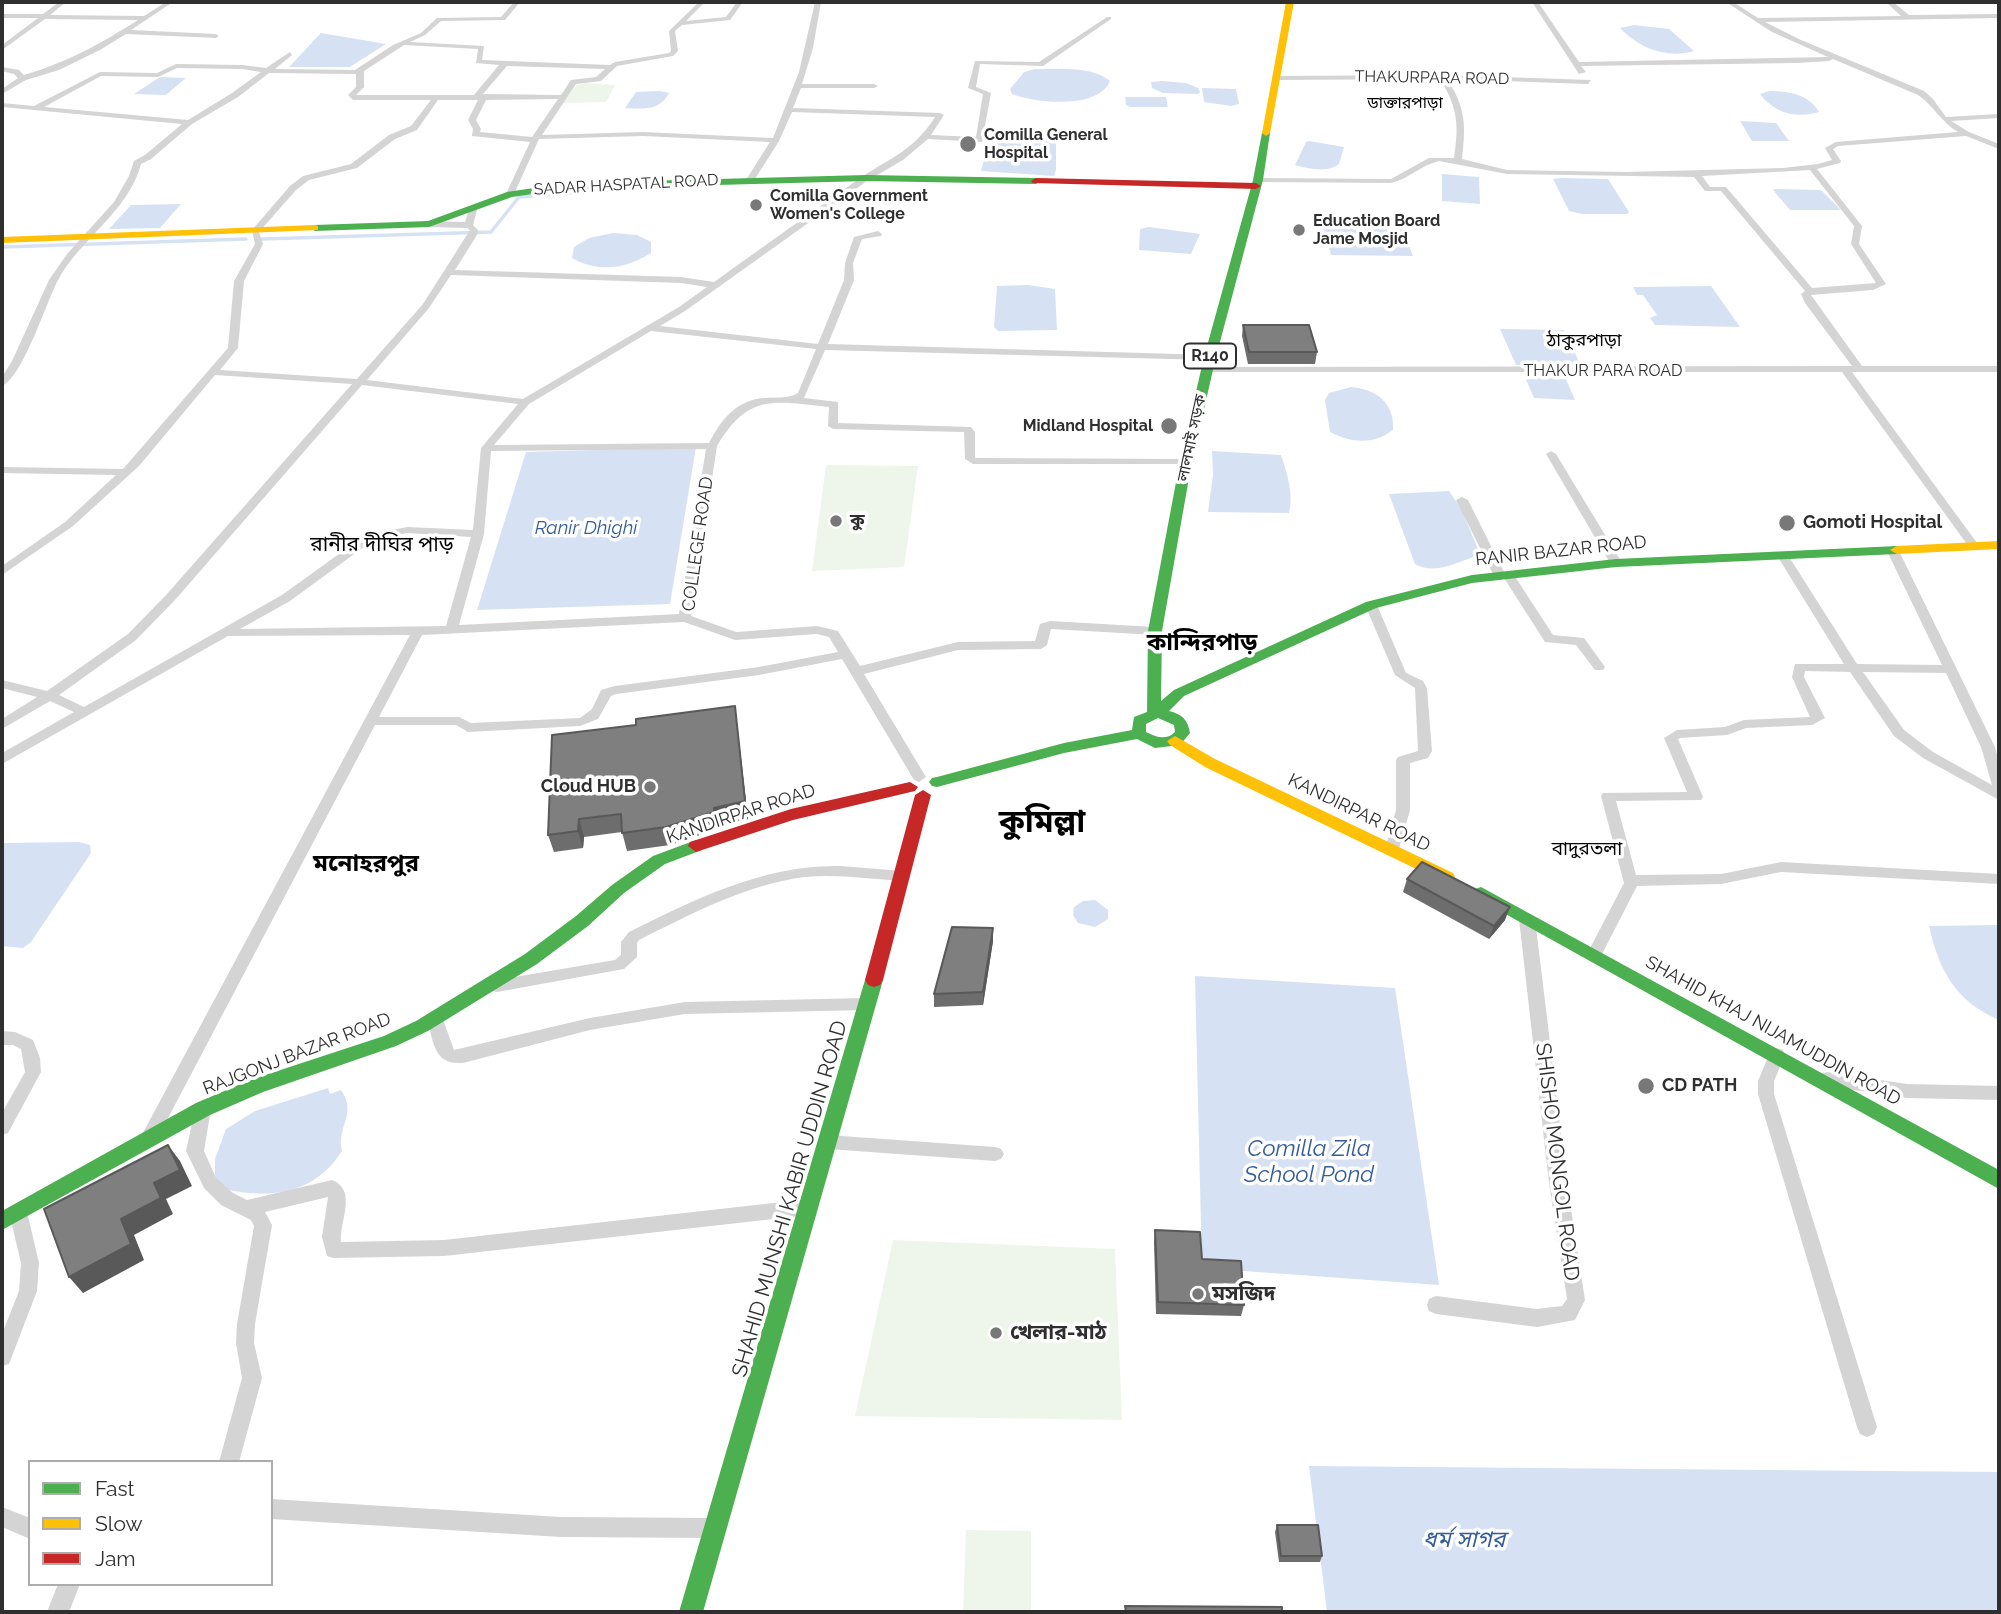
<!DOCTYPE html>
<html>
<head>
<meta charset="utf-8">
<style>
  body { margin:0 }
  #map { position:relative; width:2001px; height:1614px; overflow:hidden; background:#fff; font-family:Raleway,sans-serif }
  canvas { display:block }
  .frame { position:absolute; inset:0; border:4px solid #2f2f2f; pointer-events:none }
  .legend { position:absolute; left:28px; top:1460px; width:245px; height:126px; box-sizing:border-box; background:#fff; border:2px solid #acacac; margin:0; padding:9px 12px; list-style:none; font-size:21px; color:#2f2f2f }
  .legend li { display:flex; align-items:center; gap:14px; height:35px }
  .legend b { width:35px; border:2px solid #acacac }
</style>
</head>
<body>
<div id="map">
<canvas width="2001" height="1614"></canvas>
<div class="frame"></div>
<ul class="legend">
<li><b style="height:9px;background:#4caf50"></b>Fast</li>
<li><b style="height:9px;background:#ffc107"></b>Slow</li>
<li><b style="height:9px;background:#c62828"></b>Jam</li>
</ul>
</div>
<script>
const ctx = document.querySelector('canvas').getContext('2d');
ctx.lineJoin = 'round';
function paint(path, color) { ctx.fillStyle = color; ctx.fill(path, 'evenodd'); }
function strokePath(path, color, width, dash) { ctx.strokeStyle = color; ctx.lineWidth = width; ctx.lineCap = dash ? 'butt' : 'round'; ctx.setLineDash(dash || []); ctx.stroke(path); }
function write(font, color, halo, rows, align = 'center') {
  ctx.font = font + ' Raleway,"Noto Sans Bengali",sans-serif'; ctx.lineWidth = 7; ctx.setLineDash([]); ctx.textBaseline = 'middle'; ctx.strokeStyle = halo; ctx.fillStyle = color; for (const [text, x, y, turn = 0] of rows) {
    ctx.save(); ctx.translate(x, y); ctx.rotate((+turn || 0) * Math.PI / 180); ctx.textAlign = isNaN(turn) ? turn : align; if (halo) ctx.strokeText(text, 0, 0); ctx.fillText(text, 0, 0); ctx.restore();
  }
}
paint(new Path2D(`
  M585 83 615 85 606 102 563 103 576 86Z
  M826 465 918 466 904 567 812 571Z
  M893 1240 1115 1249 1122 1420 855 1416Z
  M966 1530 1031 1531V1612H963Z`), '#eef5eb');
paint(new Path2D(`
  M1634 25 1669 29 1694 51C1666 59 1639 48 1620 28Z
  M321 33 386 44 350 67H289Z
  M1035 69C1057 69 1093 66 1110 81 1098 110 1035 103 1012 94L1010 89 1024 72Z
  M160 77 186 78 166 95 134 94Z
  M1162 81 1186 83 1198 88 1200 92 1198 94 1163 93 1152 88 1151 82Z
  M1202 88 1236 89 1239 104 1231 106 1204 102Z
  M660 91 669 93C660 111 643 109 625 108L636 92Z
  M1769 91C1788 91 1809 94 1819 112 1796 119 1774 113 1760 94Z
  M1125 97H1166L1168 107H1130L1126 105Z
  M1740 121 1776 123 1789 141H1752Z
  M995 130 1056 133V170L1054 176 981 171 991 133Z
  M1309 141 1344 147 1339 164C1327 173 1309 169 1295 165L1306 142Z
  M1442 174 1479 177 1480 204 1442 201Z
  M1561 178 1608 179 1629 212 1627 214H1582L1569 211 1553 179Z
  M1775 189 1821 190 1841 210H1790L1773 190Z
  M181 204 160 228 109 229 131 205Z
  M1149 227 1200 234 1191 254 1139 250 1140 229Z
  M1323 227H1402L1413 256 1331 255Z
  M613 233 637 235 651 242V253C626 269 598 273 572 258L574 247 589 238Z
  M1028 285 1055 289 1057 330 998 331 994 327 997 286Z
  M1711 286 1740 327 1655 325 1650 318 1657 315 1643 295H1637L1633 287Z
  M1500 329 1564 330 1581 366 1516 365Z
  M1525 377 1566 379 1575 400 1534 398Z
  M1351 387C1376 389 1395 403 1393 430 1373 445 1352 443 1330 432L1325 400 1329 393Z
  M696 447 670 604 477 610 526 452Z
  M1212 451 1281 455C1287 472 1294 495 1289 513L1208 512 1213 475Z
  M1449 491 1462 510 1479 552 1476 556C1456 563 1435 575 1415 564L1389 494Z
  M79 842 90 845 91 853 31 942 23 948 2 946V843Z
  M1095 900 1108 910V919L1095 927 1078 923 1073 915 1074 907 1083 901Z
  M1999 925V1020C1955 1001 1939 970 1929 926Z
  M1195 976 1395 988 1439 1285 1202 1268Z
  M328 1088 330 1094 341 1090C358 1115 336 1126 342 1151 314 1195 269 1200 221 1188L215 1177V1159L226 1129 255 1111Z
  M1309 1466 1999 1472V1612H1327Z`), '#d6e2f4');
strokePath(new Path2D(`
  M614 190 637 188`), '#d6e2f4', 2.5);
strokePath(new Path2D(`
  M262 239 491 232 519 197 637 188
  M2 247 246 239`), '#d6e2f4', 3.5);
paint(new Path2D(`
  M59 2H66L50 15 144 16 166 2H173L131 30 216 34 219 36 216 38 126 34 100 50 59 70 26 80 2 94V89L18 78 14 74 2 71V67L19 70 24 75C68 62 100 44 138 20L45 19 2 50V45L38 18H2V14H43Z
  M514 2H520L505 20 441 21 425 35 410 42 484 46 482 60 610 65 615 62 669 53 671 51 669 31 699 2H705L686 21 726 17 737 2H743L730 20 682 25 675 31 678 51 673 56 617 66 601 81 576 84 542 135 643 132 773 138 799 72 815 2H821L813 48 802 84H874L878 86 874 88H801L793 108 940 113 944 115 931 135 976 137 983 94 968 88 975 61 1039 62 1107 17H1111V19L1043 66 980 64 976 87 991 93 982 142 928 139 903 160 867 181 685 311 660 326 818 344 844 280 845 263 854 237 878 231 882 234 881 236 862 239 853 263 854 280 828 344 1213 355V359L1210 360 825 350 804 398 838 402V423L971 427 975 432V458L1190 459 1191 461 1186 464H973L965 459 964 432 833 429 828 426 829 407C774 401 748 393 717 446L691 616 736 632 817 626 838 631 860 666 958 642 1035 641 1040 624 1050 621 1155 627 1161 631 1155 635 1051 629 1047 645 1041 649 958 650 864 674 926 777 919 782 914 780 842 659 759 675 616 694 611 696 598 719 580 726 468 732 456 725H375L157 1139 151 1141 145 1139 142 1134 145 1129 410 635 228 636 2 764V753L74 712 50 701 2 729V719L37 697 2 688V680L47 691 128 634 167 594 352 384 215 375 139 466 73 526 2 575V566L65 522 116 475 2 473V467L123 469 228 348 234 281 255 244 252 230 290 186 303 176 351 164 389 135 411 126 431 100H353L348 95 356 87V74L269 73 238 97 192 124 151 159 141 164C128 213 79 239 57 282 45 306 23 376 2 386V377L12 361 49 280 67 254 114 202 129 176 134 161 145 155 182 124 2 107V103L34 106 100 72 157 73 176 64 242 65 266 68 290 52 292 55 275 69 355 70 393 45 421 33 437 18 501 17ZM404 45 478 49 476 63 499 65 474 95H356L364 87V71ZM507 66 605 69 596 77 571 80 561 95 483 94ZM177 68 242 69 261 72 232 93 188 120 44 107 101 76 158 77ZM558 99 532 137 480 132 481 129 476 120 486 100ZM438 100H478L468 120 473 129 472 136 530 142 506 194 510 196 514 194 539 139 643 136 770 142 746 180 750 182H753L779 141 792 112 935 117C912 153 888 158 856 181 808 215 761 248 714 282L681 277 455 270 477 235 478 230 473 225 477 210 473 207 469 210 465 222 429 221 425 224 429 227 467 228 470 230 423 304 357 379 220 370 238 348 244 281 263 244 259 232 296 190 309 180 357 168 395 139 417 130ZM451 275 681 283 707 287 679 307 523 399 367 380 429 308ZM651 331 816 349 798 393C787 399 776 397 764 398 736 400 721 420 709 443L494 445 529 404ZM362 385 518 404 481 448 473 530 407 527 364 536 282 595 84 707 59 695 136 640 175 600ZM706 449 679 614 459 625 484 534 491 451ZM407 533 471 537 446 626 240 629 290 601 372 541ZM684 622 735 640 817 634 829 637 838 652 759 667 615 686 601 690 592 709 580 718 471 723 459 717H379L422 635Z
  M1532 2H1538L1579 62 1828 57 1772 32 1726 2H1733L1758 18 1901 16 1886 2H1893L1909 15 1999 14V18L1765 22 1801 40 1924 91 1933 99 1946 117 1999 114V118L1951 121 1969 132 1999 144V149L1966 136 1838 146 1833 149 1841 161 1840 163 1817 169 1862 226 1859 244 1886 284 1873 290 1811 295 1862 366H1999V372H1852L1977 543V547H1969L1842 372H1203V368L1207 367 1852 366 1805 303 1801 294 1805 291 1721 191H1705L1694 177 1507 174 1439 161C1421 165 1409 179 1391 183L1258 182 1254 180 1258 178 1391 179 1429 158H1454C1459 125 1458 108 1440 79L1272 80 1275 76 1442 75 1591 80 1588 84 1447 79C1466 108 1466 126 1462 159L1507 170 1625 172 1783 168 1818 164 1832 160 1825 148 1836 142 1958 132C1941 122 1934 106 1918 95L1833 59 1829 61 1797 63 1581 66 1586 72 1579 74ZM1810 170 1854 226 1851 244 1876 283 1812 288 1726 187H1710L1702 176Z
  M1551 451 1556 454 1622 563 1620 565H1612L1610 563 1546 454Z
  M1462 497 1468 500 1504 572H1512L1553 635 1584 638 1605 667 1603 670H1595L1576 645 1545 642 1504 578 1500 580 1494 576 1456 500Z
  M1892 546 1898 549 1995 747 1999 762V800L1923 758 1894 736 1850 672 1805 671 1804 677 1825 718 1812 725 1746 728 1727 735 1680 738 1678 739 1703 797 1701 800 1616 801 1636 875 1721 874 1781 862 1999 874V884L1781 872 1721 884 1637 886 1600 958H1590L1587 954 1624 883 1601 796 1603 793 1687 792 1664 738 1677 730 1725 727 1744 720 1810 717 1792 677 1795 664H1844L1776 554 1778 552H1786L1857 664 1942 665 1886 549ZM1863 672 1946 673 1981 747 1992 785 1933 752 1904 730Z
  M1371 601 1377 605 1406 673 1423 681 1427 688 1432 751 1428 758 1410 763V810L1399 849 1397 853H1387L1385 849 1396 810V760L1398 757 1418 751 1415 688 1395 675 1365 605Z
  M841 866 902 871 907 872 909 876 907 880 902 881C870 879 837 874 805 877 747 884 691 914 639 940L637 943V957L624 969 497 992 491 990 489 986 491 982 497 980 615 960 621 955V942L629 932C695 899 766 864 841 866Z
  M1527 913 1532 915 1535 919 1567 1183 1585 1300 1575 1320 1537 1327 1436 1314 1429 1311 1427 1305 1429 1299 1436 1296 1537 1309 1562 1306 1567 1299 1549 1183 1519 919 1522 915Z
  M867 998 873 1000 875 1004 873 1008 867 1010 685 1014 590 1030 463 1063C433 1065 434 1042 427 1019L429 1014 435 1013 441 1014 454 1050 590 1018 685 1002Z
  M2 1031 15 1032 33 1040 40 1058 41 1072 8 1133 2 1135V1113L25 1072 21 1049 13 1045H2Z
  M1777 1048 1783 1050 1785 1055 1774 1081V1094L1877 1427 1874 1434 1867 1437 1860 1434 1857 1427 1758 1094V1081L1771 1050Z
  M1827 1072 1907 1084 1999 1086V1100L1907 1098 1827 1086 1821 1084 1819 1079 1821 1074Z
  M203 1102 209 1104 211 1109 204 1151 216 1178 233 1193 247 1200 332 1180C358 1190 339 1222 341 1242L444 1240 809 1199 815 1201 818 1207 815 1213 809 1215 444 1256 333 1258 327 1256 322 1237 328 1197 265 1212 272 1225 255 1324 254 1343 262 1378 239 1462H219L242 1378 236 1343 237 1324 254 1226 251 1220 221 1205 204 1188 186 1151 195 1109 197 1104Z
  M828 1135 995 1147 1001 1149 1004 1154 1001 1159 995 1161 828 1149 822 1147 819 1142 822 1137Z
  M18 1204 24 1206 27 1212 39 1263 37 1291 9 1364 2 1366V1334L19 1291 21 1263 9 1212 12 1206Z
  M271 1499 561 1517 716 1518 723 1521 726 1528 723 1535 716 1538 561 1537 271 1519Z
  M2 1507 30 1518V1539L2 1527Z
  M58 1584H80L69 1612H47Z`), '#d4d4d4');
paint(new Path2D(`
  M1266 130 1270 133 1263 180 1216 357 1192 461 1162 631 1161 701 1174 690 1366 602 1472 575 1616 559 1897 546 1904 550 1897 554 1616 567 1472 583 1376 608 1184 696 1169 711C1182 714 1188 720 1190 733L1180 745 1155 748 1137 739 1064 753 937 787 932 786 929 782 932 778 937 777 1064 743 1132 730 1134 717 1147 712 1148 631 1180 461 1204 357 1253 180 1262 133ZM1158 718 1174 725 1175 732C1166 741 1156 737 1146 732V724Z
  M866 175 1036 178 1041 181 1036 184 866 181 567 189 512 197 429 227 315 231 310 228 315 225 428 221 507 192 567 183Z
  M696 840 702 842 704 846 702 850 665 864 624 893 588 926 537 964 428 1031 396 1046 263 1092 210 1115 2 1230V1211L196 1103 250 1080 384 1036 416 1021 525 954 576 916 612 885 653 856Z
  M1481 887 1999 1170V1189L1475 897 1473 893 1475 889Z
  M874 973 880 975 883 980 703 1612H679L865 980 868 975Z`), '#4caf50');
paint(new Path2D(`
  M1286 2H1294L1270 133 1266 136 1262 133Z
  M315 225 318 226V230L2 243V237Z
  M1999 541V549L1897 554 1890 550 1897 546Z
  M1175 736 1215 759 1453 873 1455 877 1453 881H1441L1205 767 1170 745 1167 741Z`), '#ffc107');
paint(new Path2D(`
  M1036 178 1256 183 1261 186 1256 189 1033 183 1031 181Z
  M910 782 918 787 915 791 793 820 696 852 688 846 690 842 791 809Z
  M923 790 931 795 883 980 880 985 874 987 868 985 865 980 915 795Z`), '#c62828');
paint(new Path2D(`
  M1243 325 1317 352 1315 364H1248L1242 336Z
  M735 706 748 819 717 826V829L670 845 627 851 622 832 584 837 583 848 554 852 548 835 636 725Z
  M1407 879 1505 920 1489 939 1403 892Z
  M993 928V941L983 1005 934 1007V994Z
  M1155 1230 1202 1259 1244 1305 1241 1316 1156 1314 1154 1242Z
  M1277 1525 1322 1556 1320 1562H1279L1275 1532Z`), '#6d6d6d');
paint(new Path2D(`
  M735 706 748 819 717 826V829L670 845 666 827 714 808Z
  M579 819 584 837 583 848 578 831Z
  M1510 907 1505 920 1489 939 1494 926Z
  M993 928V941L983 1005V992Z
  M168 1145 180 1161 192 1186 166 1199 173 1214 134 1235 144 1260 83 1293 69 1277 154 1183Z`), '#595959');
const building = new Path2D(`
  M1243 325H1309L1317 352H1249Z
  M735 706 745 801 714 808V812L666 827 622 833 621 814 579 819 578 831 548 835 552 735 636 725V719Z
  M1422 862 1510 907 1494 926 1407 879Z
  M952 927 993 928 983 992 934 994Z
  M168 1145 180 1170 154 1183 161 1198 121 1219 131 1244 69 1277 44 1209Z
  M1155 1230 1200 1232 1202 1259 1241 1261 1244 1305 1158 1302Z
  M1277 1525H1318L1322 1556H1281Z
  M1125 1606 1282 1607V1612H1126Z`);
paint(building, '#7f7f7f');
strokePath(building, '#595959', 2);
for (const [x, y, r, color] of [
  [968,144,9,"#787878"],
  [756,205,7,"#787878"],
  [1299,230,7,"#787878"],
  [1169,426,9,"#787878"],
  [836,521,7,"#787878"],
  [1787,523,9,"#787878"],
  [650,787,7,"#787878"],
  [1646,1086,9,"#787878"],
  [1198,1294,7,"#787878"],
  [996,1333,7,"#787878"]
]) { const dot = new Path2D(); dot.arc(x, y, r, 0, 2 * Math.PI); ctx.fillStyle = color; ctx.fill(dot); strokePath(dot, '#fff', 2.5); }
write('16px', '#2f2f2f', '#fff', [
  ["THAKURPARA ROAD",1432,78,1],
  ["SADAR HASPATAL ROAD",626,185,-3],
  ["THAKUR PARA ROAD",1603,371],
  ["লালমাই সড়ক",1192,438,-78]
]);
write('16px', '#000', '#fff', [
  ["ডাক্তারপাড়া",1405,103]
]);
write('bold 16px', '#2f2f2f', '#fff', [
  ["Comilla General",984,135],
  ["Hospital",984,153],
  ["Comilla Government",770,196],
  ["Women's College",770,214],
  ["Education Board",1313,221],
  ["Jame Mosjid",1313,239],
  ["Midland Hospital",1153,426,"right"]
], 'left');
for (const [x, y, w] of [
  [1210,356,52]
]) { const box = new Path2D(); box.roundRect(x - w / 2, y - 12.5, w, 25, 5); ctx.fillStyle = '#fff'; ctx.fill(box); strokePath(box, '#2f2f2f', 2); }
write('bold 16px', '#2f2f2f', null, [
  ["R140",1210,356]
]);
write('18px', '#000', '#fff', [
  ["ঠাকুরপাড়া",1584,341]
]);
write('bold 18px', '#2f2f2f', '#fff', [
  ["কু",850,521],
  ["Gomoti Hospital",1803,523],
  ["Cloud HUB",636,787,"right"],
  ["CD PATH",1662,1086]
], 'left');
write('18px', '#2f2f2f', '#fff', [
  ["COLLEGE ROAD",698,544,-82],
  ["RANIR BAZAR ROAD",1561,551,-6],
  ["KANDIRPAR ROAD",1359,813,26],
  ["KANDIRPAR ROAD",741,814,-18],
  ["SHAHID KHAJ NIJAMUDDIN ROAD",1773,1031,29],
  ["RAJGONJ BAZAR ROAD",297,1054,-21]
]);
write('italic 19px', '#345d99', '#fff', [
  ["Ranir Dhighi",586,528]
]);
write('19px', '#000', '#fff', [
  ["বাদুরতলা",1587,849]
]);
write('21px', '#000', '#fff', [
  ["রানীর দীঘির পাড়",382,545]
]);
write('21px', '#2f2f2f', '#fff', [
  ["SHISHO MONGOL ROAD",1557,1162,83],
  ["SHAHID MUNSHI KABIR UDDIN ROAD",790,1199,-74]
]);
write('bold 21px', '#2f2f2f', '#fff', [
  ["মসজিদ",1212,1294],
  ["খেলার-মাঠ",1010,1333]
], 'left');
write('italic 23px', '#345d99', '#fff', [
  ["Comilla Zila",1309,1149],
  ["School Pond",1309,1175],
  ["ধর্ম সাগর",1464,1540]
]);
write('bold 24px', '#000', '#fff', [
  ["কান্দিরপাড়",1202,643],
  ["মনোহরপুর",366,864]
]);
write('bold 32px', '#000', '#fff', [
  ["কুমিল্লা",1042,822]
]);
</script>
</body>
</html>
